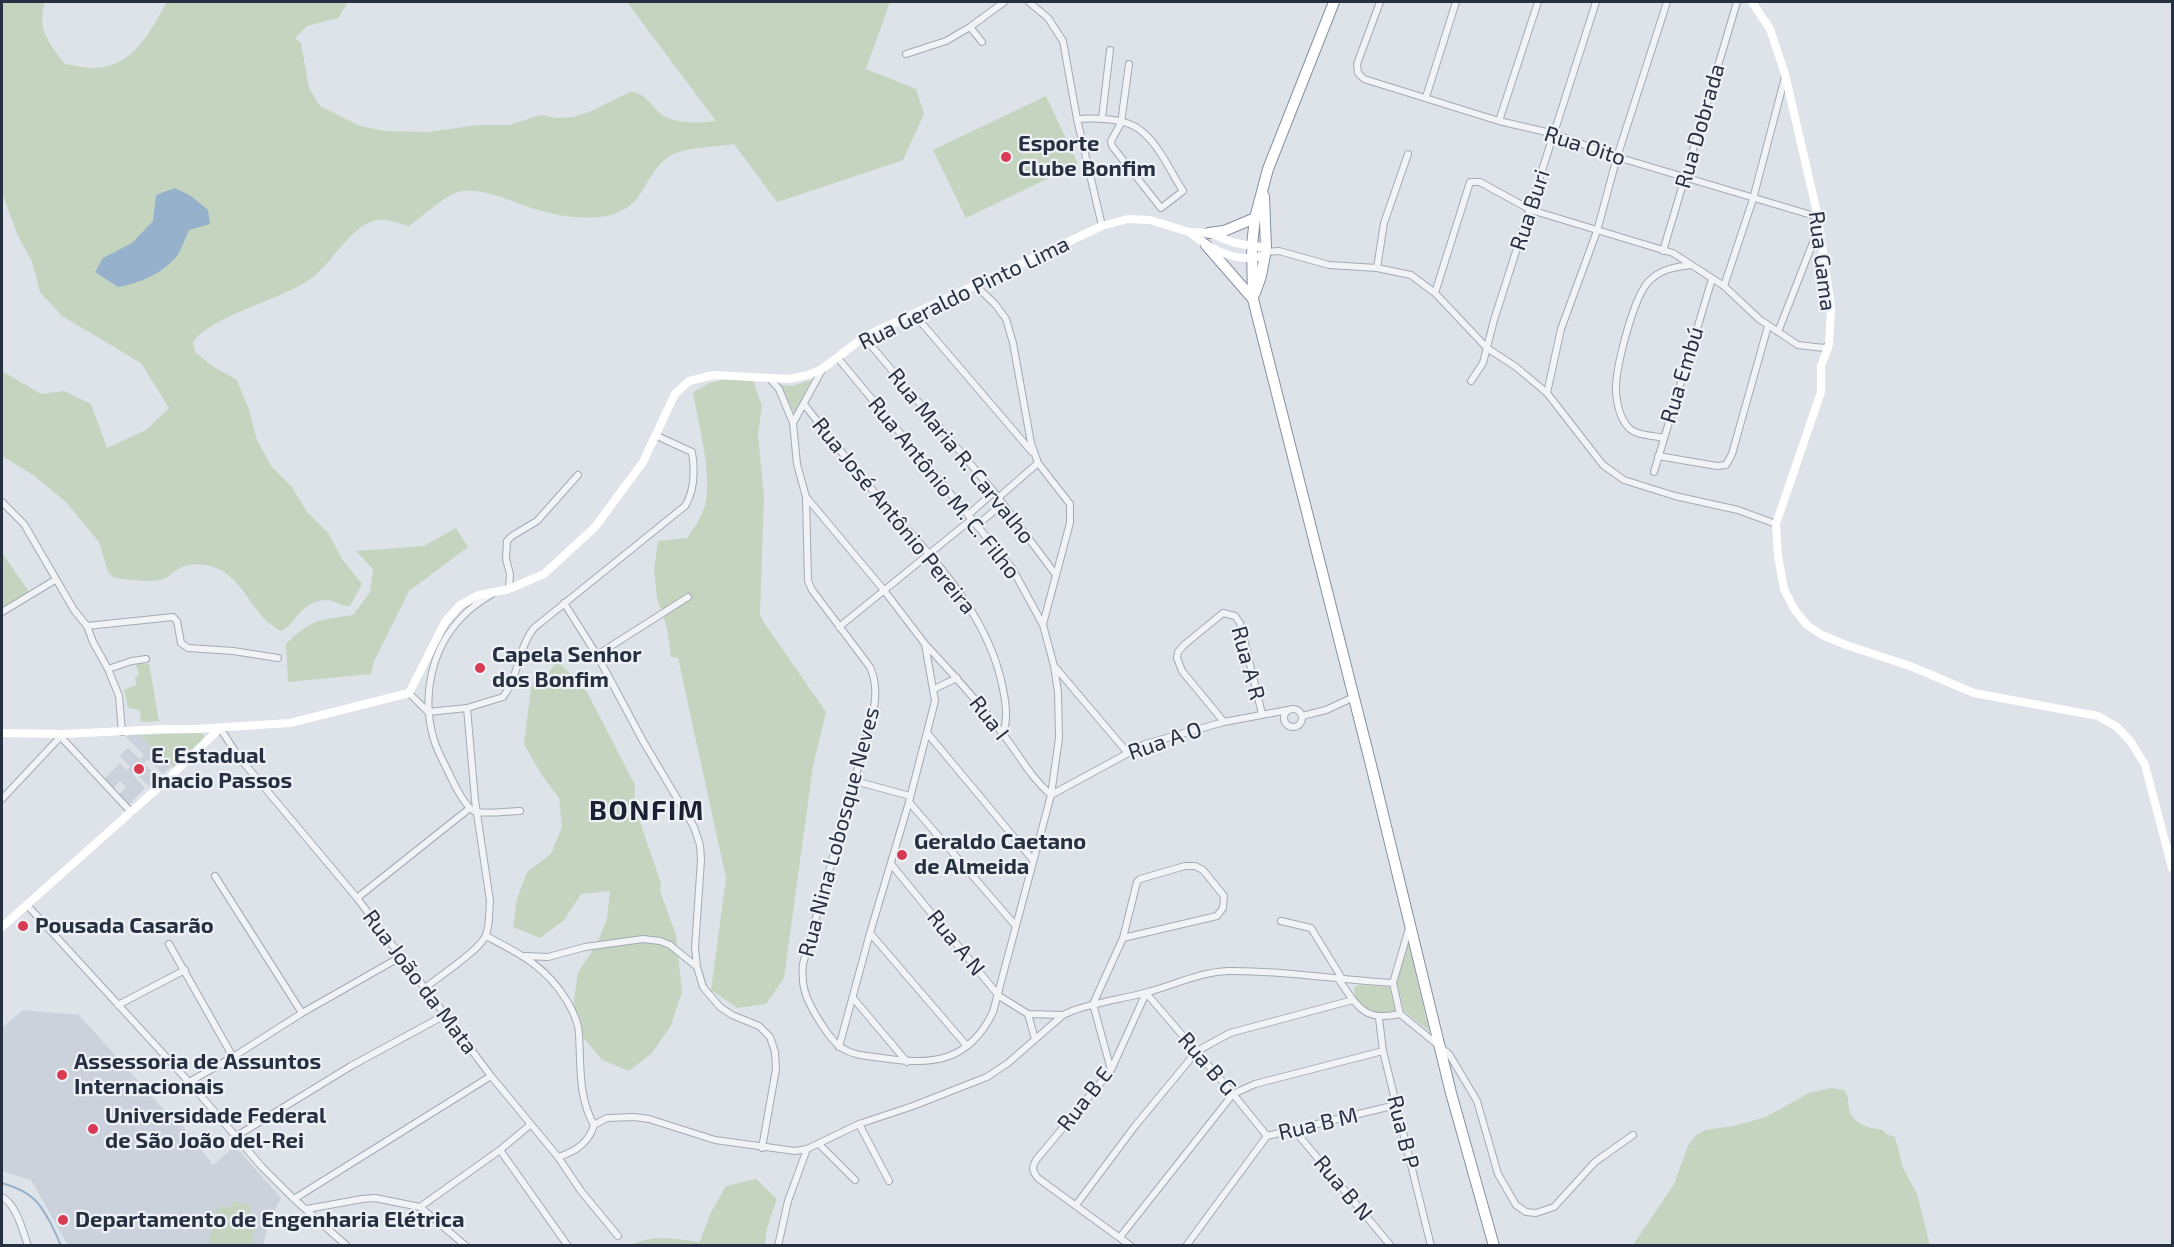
<!DOCTYPE html>
<html>
<head>
<meta charset="utf-8">
<style>
  body { margin:0 }
  #map { position:relative; width:2174px; height:1247px; overflow:hidden; background:#dee3e9; font-family:"Exo 2",sans-serif }
  canvas { display:block }
  .frame { position:absolute; inset:0; border:3px solid #263041; pointer-events:none }
</style>
</head>
<body>
<div id="map">
<canvas width="2174" height="1247"></canvas>
<div class="frame"></div>
</div>
<script>
const ctx = document.querySelector('canvas').getContext('2d');
ctx.lineJoin = 'round';
function paint(path, color) { ctx.fillStyle = color; ctx.fill(path, 'evenodd'); }
function strokePath(path, color, width, dash) { ctx.strokeStyle = color; ctx.lineWidth = width; ctx.lineCap = dash ? 'butt' : 'round'; ctx.setLineDash(dash || []); ctx.stroke(path); }
function write(font, color, halo, rows, align = 'center') {
  ctx.font = font + ' "Exo 2",sans-serif'; ctx.lineWidth = 4.5; ctx.setLineDash([]); ctx.textBaseline = 'middle'; ctx.strokeStyle = halo; ctx.fillStyle = color; for (const [text, x, y, turn = 0] of rows) {
    ctx.save(); ctx.translate(x, y); ctx.rotate((+turn || 0) * Math.PI / 180); ctx.textAlign = isNaN(turn) ? turn : align; if (halo) ctx.strokeText(text, 0, 0); ctx.fillText(text, 0, 0); ctx.restore();
  }
}
paint(new Path2D(`
  M139 734 171 767 163 774 148 759 144 763 159 778 150 787 135 773 133 775 145 788 129 805 119 795 126 787 120 781 113 788 104 779 120 763 127 770 130 767 120 756 128 748 140 759 144 755 125 736Z
  M23 1010 79 1015 166 1112 173 1113 213 1165 235 1146 281 1198 269 1222 263 1245H68L31 1180 2 1171V1028Z`), '#ccd2db');
paint(new Path2D(`
  M2 2H45C36 28 50 45 65 64 74 65 84 68 93 68 134 67 149 33 167 2H348L338 18 307 26 295 38 301 43 309 88 320 106 360 126 384 131 429 132 477 125H510L540 115 559 118 574 117 589 112 630 92C649 92 652 112 668 118 683 124 701 123 716 121L627 2H890L866 69 916 89 924 114 903 160 777 202 734 144C717 147 680 147 667 158 642 177 646 208 606 216 585 220 558 216 538 210 516 204 480 185 458 192 443 197 423 216 409 226 398 223 385 217 373 221 344 232 332 266 306 282 276 301 211 316 193 342L195 352 214 367 237 380 249 410 257 440 271 466 292 487 307 512 328 533 342 559 362 584 350 606C341 607 335 600 327 600 299 601 297 624 281 631 251 617 245 576 211 566 199 563 185 563 175 571 172 573 168 577 164 579 152 583 125 580 113 577L108 572 99 542 66 502 33 475 2 456V371L41 394 64 391 91 404 107 448 146 430 169 408 141 363 62 316 40 292 32 261 18 236 2 193Z
  M1046 96 1078 164 966 218 933 150Z
  M741 375H751L762 406 758 434 764 497 760 614 763 621 826 712 813 766 784 978 766 1004 737 1008 711 990 726 878 678 658 671 657 667 628 657 598 654 569 658 541 687 538C694 528 702 517 705 505 713 475 698 424 693 392L710 383Z
  M811 380 795 416 781 385 792 386Z
  M456 528 468 547 409 591 374 661 371 674 288 682 286 644C311 619 319 620 353 615L370 592 373 569 356 551 424 546Z
  M2 553 30 593 2 609Z
  M557 660 587 692 635 785 634 805 661 883 660 891 676 935 682 993 670 1027 652 1053 629 1071 602 1060 583 1037 573 1007 578 972 596 946 607 919 610 891 581 894 564 920 540 938 513 927 517 899 527 872 551 854 562 827 559 798 541 774 524 744 531 688 540 675 547 676Z
  M136 664H149L159 721 141 722 140 710 128 708 124 690 136 685 135 677 139 676Z
  M200 733 204 735 203 742 173 767 139 735Z
  M1408 942 1429 1031 1404 1011 1397 983Z
  M1358 985 1390 987 1395 1011C1377 1014 1355 1011 1354 988Z
  M1831 1088 1844 1090C1850 1097 1847 1104 1850 1112 1856 1126 1870 1128 1883 1130L1886 1134 1895 1137 1903 1168 1917 1194 1930 1245H1633L1674 1184 1688 1146 1696 1135 1705 1130 1734 1126 1766 1117 1809 1093Z
  M756 1179 777 1199 767 1228 765 1245H631C652 1234 677 1239 700 1242L710 1214 726 1186Z
  M232 1201 251 1205 249 1213 256 1214 255 1217 258 1218 251 1245H208L217 1208 220 1209 222 1206 230 1208Z`), '#c4d4bf');
paint(new Path2D(`
  M175 188 191 196 208 210 210 224 189 230C185 238 182 249 177 256 162 274 140 283 118 287L95 272 103 258 132 243 153 221 156 195Z`), '#96b1cc');
strokePath(new Path2D(`
  M2 1183C12 1186 27 1192 35 1200 45 1210 56 1233 61 1246`), '#96b1cc', 2);
const street = new Path2D(`
  M1029 2 1048 18 1063 41 1077 119 1102 226
  M1380 2 1357 64 1358 73 1364 79 1499 121 1555 134 1617 157 1818 217
  M970 27 982 42
  M906 54 946 41 970 27 1004 2
  M1426 97 1456 2
  M1102 118 1110 50
  M1077 119C1095 118 1125 118 1140 130 1159 144 1170 171 1183 191L1161 208 1112 146 1111 141 1121 123 1129 64
  M1499 121 1538 2
  M1663 251 1737 2
  M1265 252 1279 251 1329 265 1377 268 1411 275 1435 293 1487 348 1516 367 1547 393 1603 465 1624 480 1675 496 1738 510 1776 524
  M1377 268 1384 223 1408 154
  M975 285 995 304 1006 319 1013 343 1031 443 1038 463 1070 504V523L1043 624
  M1724 286 1753 199 1785 77
  M1435 293 1470 182H1480L1531 210 1673 253 1724 286 1759 319 1798 345 1824 348 1829 345
  M914 314 1032 452
  M1778 332 1819 227
  M864 337 994 492 1056 575
  M770 379 779 389 793 423 822 370
  M1471 381 1483 363 1494 320 1596 2
  M1547 393 1561 329 1597 231 1617 157 1667 2
  M804 404C823 429 843 454 863 479 916 542 987 604 1003 689 1006 704 1008 719 1003 734
  M793 423 797 464 806 497 808 581 812 590 870 667C877 683 876 697 873 714L803 964C802 974 802 982 805 992 809 1006 830 1041 842 1048 854 1056 868 1056 882 1058 932 1066 969 1062 993 1012L1051 795 1059 738 1058 692 1054 666 1043 625 1012 568 837 357
  M1663 438C1652 435 1636 436 1628 427 1620 418 1617 404 1616 392 1615 369 1633 298 1649 281 1661 269 1675 267 1691 265
  M1658 456 1717 466 1726 465 1732 454 1768 326
  M1654 472 1712 279
  M999 497 1038 463
  M807 498 883 589 925 644 935 701 909 802 870 933 839 1047
  M2 502 24 524 74 610 87 626 93 642 108 669 119 696 122 732
  M968 515 994 492
  M977 525 1003 504
  M509 589 510 574 506 559 507 541 512 536 537 521 578 475
  M492 594C482 600 471 607 463 616 431 648 421 697 434 740 437 750 442 759 447 769 452 780 464 806 474 811 483 815 509 811 520 811
  M564 603 597 655 643 741 694 827 700 845 701 860 695 948 697 967 703 987 720 1007 732 1015 759 1026 770 1037 775 1052 776 1069 762 1148
  M2 612 55 580
  M87 626 173 617 177 621 181 643 188 648 233 651 278 658
  M839 627 972 519
  M925 644C952 673 978 701 1002 733 1019 754 1030 777 1051 795L1145 744 1224 722 1288 710
  M597 655 688 597
  M1055 667 1127 752
  M108 669 132 661 146 659
  M934 689 957 678
  M409 693 428 712
  M1284 718a9 9 0 1 1 18 0a9 9 0 1 1-18 0Z
  M428 712 467 708 503 697C519 676 518 648 534 628L685 506C695 490 695 471 692 452L657 436
  M1302 716 1326 710 1354 697
  M1224 722 1182 671 1177 658 1178 652 1184 645 1223 613 1235 616 1240 623 1262 714
  M220 728 238 756 357 898 491 1076 558 1157 581 1191 618 1236
  M928 734 1033 860
  M60 736 131 812
  M855 781 910 796
  M2 799 63 734
  M909 802 1015 925
  M891 864 999 996 1028 1014
  M215 876 302 1013
  M357 898 470 808
  M27 905 189 1082 262 1167 294 1199 347 1246
  M1281 921 1311 928 1343 980
  M1409 928 1393 983 1400 1014 1449 1054 1477 1101 1498 1174 1516 1205 1526 1212 1536 1213 1554 1207 1595 1162 1633 1135
  M870 933 967 1046
  M486 936C520 954 546 966 567 1001 573 1011 579 1023 579 1035 581 1066 578 1097 594 1125
  M169 944 233 1057
  M525 956 548 957 585 947 643 939 660 941 670 945 697 967
  M1339 980C1358 1007 1364 1022 1400 1014
  M424 989C439 976 476 953 485 937 490 928 489 911 490 901L475 800 467 708
  M1146 993 1233 1094 1267 1136
  M853 998 907 1062
  M118 1005 185 970
  M1028 1014 1063 1015
  M1028 1014 1035 1039
  M1379 1018 1383 1051 1431 1246
  M1111 1070 1093 1004 1123 938 1137 882 1140 879 1185 866H1195L1203 870 1224 896 1223 908 1217 916 1123 938
  M189 1082 233 1057 302 1013 402 956
  M859 1124 889 1181
  M530 1125 500 1150 568 1246
  M1295 1131 1391 1246
  M235 1137 351 1066 445 1015
  M819 1144 855 1180
  M558 1157C575 1152 589 1143 594 1125L607 1118 634 1117 649 1119 715 1140 795 1151 807 1149 859 1124 913 1106 987 1077 1008 1063 1063 1015 1072 1011C1096 1002 1123 999 1148 992 1174 985 1201 972 1228 971 1283 970 1338 980 1393 983
  M2 1197C16 1204 23 1231 28 1246
  M294 1199 491 1076
  M1076 1205 1135 1126 1197 1051 1230 1033 1353 1000
  M420 1207 500 1150
  M307 1209 362 1199 375 1198 420 1207 466 1246
  M1120 1237 1233 1094 1255 1084 1383 1051
  M778 1246 788 1201 807 1149
  M1131 1246 1039 1179C1033 1173 1031 1168 1036 1160L1111 1070 1146 993
  M1186 1246 1267 1136 1396 1105`);
const highway = new Path2D(`
  M1334 2 1268 169 1255 218 1252 245 1253 299 1371 765 1451 1093 1494 1246
  M1264 196 1266 248
  M1209 233 1224 231 1255 218
  M1206 245 1253 299
  M1255 293 1261 276 1265 255`);
strokePath(street, '#a3aab3', 8);
strokePath(highway, '#8590a1', 12);
strokePath(street, '#f1f3f7', 6);
strokePath(new Path2D(`
  M1752 2 1770 29 1785 74 1818 217 1831 307 1829 345 1821 366V392L1776 524 1778 556 1784 589 1794 609 1807 625 1822 635 1846 645 1910 666 1974 693 2098 716 2117 727 2131 742 2145 765 2172 868
  M2 733 63 734 167 729H195L290 723 409 693 445 622 460 605 479 595 509 589 544 574 595 527 643 462 675 394 689 381 714 375 789 379 808 375 822 369 864 337 1102 226 1128 219 1150 220 1189 232 1209 233 1235 243 1266 248 1265 255C1238 265 1210 249 1189 232
  M2 927 170 777 220 728`), '#fff', 8);
strokePath(highway, '#fff', 10);
for (const [x, y, r, color] of [
  [1006,157,6,"#d83a53"],
  [480,668,6,"#d83a53"],
  [139,769,6,"#d83a53"],
  [902,855,6,"#d83a53"],
  [23,926,6,"#d83a53"],
  [62,1075,6,"#d83a53"],
  [93,1129,6,"#d83a53"],
  [63,1220,6,"#d83a53"]
]) { const dot = new Path2D(); dot.arc(x, y, r, 0, 2 * Math.PI); ctx.fillStyle = color; ctx.fill(dot); strokePath(dot, '#eef2f6', 2); }
write('22px', '#263041', '#eef2f6', [
  ["Rua Dobrada",1700,126,-74],
  ["Rua Oito",1585,146,18],
  ["Rua Buri",1530,210,-72],
  ["Rua Gama",1822,261,83],
  ["Rua Geraldo Pinto Lima",964,293,-26],
  ["Rua Embú",1682,375,-73],
  ["Rua Maria R. Carvalho",961,456,51],
  ["Rua Antônio M. C. Filho",944,488,51],
  ["Rua José Antônio Pereira",894,516,51],
  ["Rua A R",1248,663,75],
  ["Rua I",989,718,52],
  ["Rua A O",1165,741,-19],
  ["Rua Nina Lobosque Neves",839,832,-75],
  ["Rua A N",956,943,51],
  ["Rua João da Mata",420,982,53],
  ["Rua B G",1207,1064,49],
  ["Rua B E",1085,1099,-52],
  ["Rua B M",1318,1124,-13],
  ["Rua B P",1403,1132,76],
  ["Rua B N",1343,1188,50]
]);
write('bold 22px', '#263041', '#eef2f6', [
  ["Esporte",1018,144],
  ["Clube Bonfim",1018,169],
  ["Capela Senhor",492,655],
  ["dos Bonfim",492,680],
  ["E. Estadual",151,756],
  ["Inacio Passos",151,781],
  ["Geraldo Caetano",914,842],
  ["de Almeida",914,867],
  ["Pousada Casarão",35,926],
  ["Assessoria de Assuntos",74,1062],
  ["Internacionais",74,1087],
  ["Universidade Federal",105,1116],
  ["de São João del-Rei",105,1141],
  ["Departamento de Engenharia Elétrica",75,1220]
], 'left');
ctx.letterSpacing = '1.5px';
write('bold 28px', '#192132', '#eef2f6', [
  ["BONFIM",647,811]
]);
ctx.letterSpacing = '0px';
</script>
</body>
</html>
